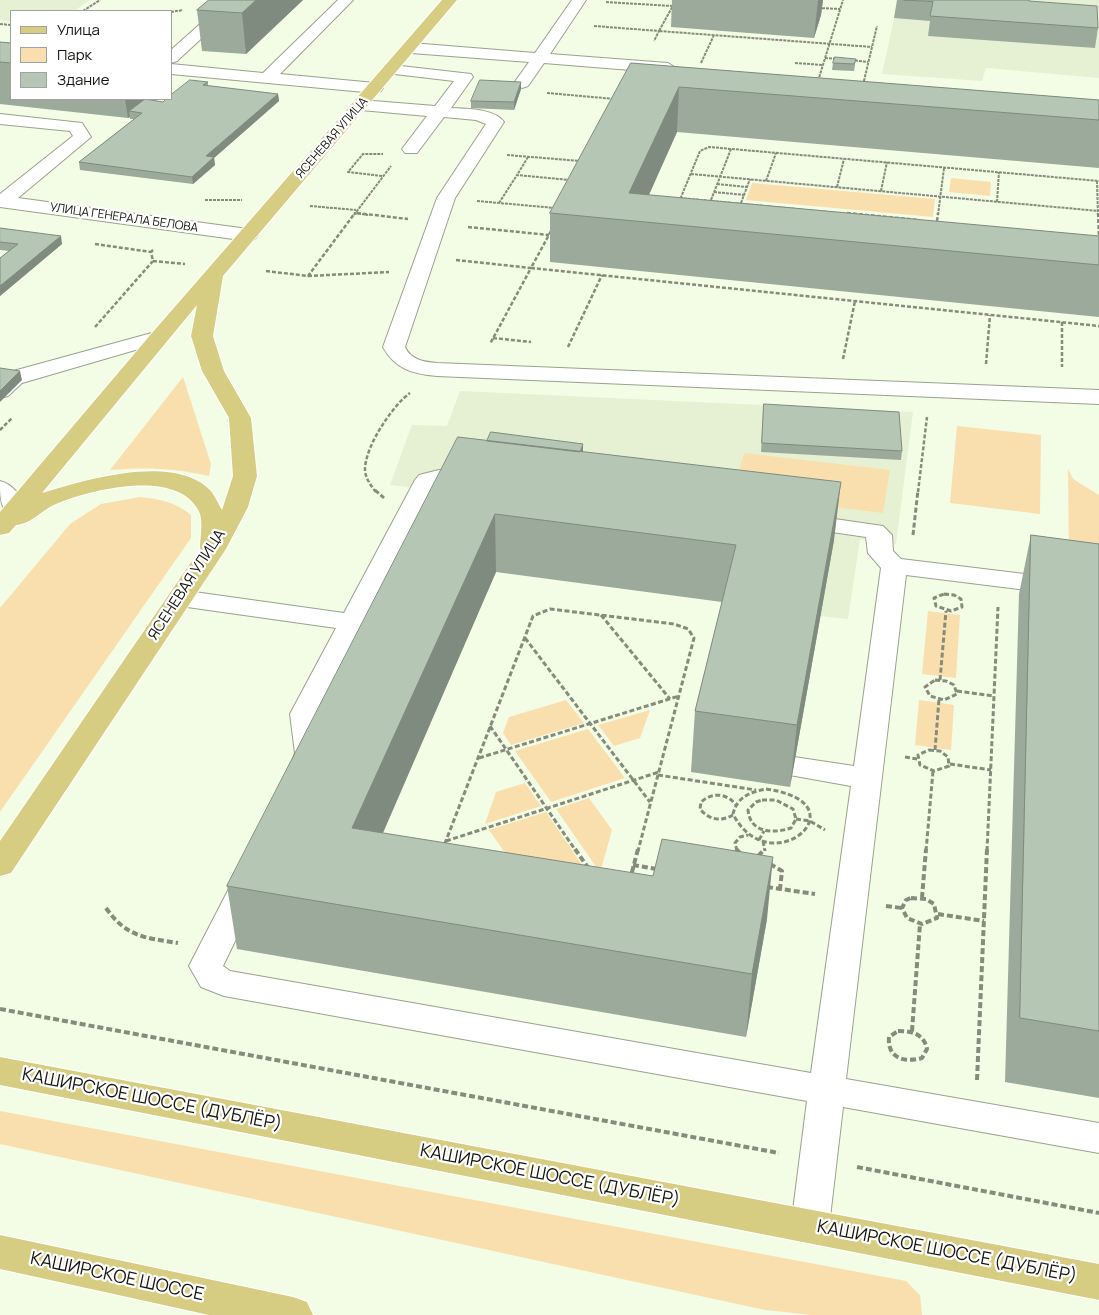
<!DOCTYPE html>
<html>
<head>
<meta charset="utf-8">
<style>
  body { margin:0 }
  #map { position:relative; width:1099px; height:1315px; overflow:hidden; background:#f3fce5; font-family:Manrope,sans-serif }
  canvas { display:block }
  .legend { position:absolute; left:10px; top:10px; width:162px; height:90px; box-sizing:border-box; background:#fff; border:1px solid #a1a19f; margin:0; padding:6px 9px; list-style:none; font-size:15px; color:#13150e }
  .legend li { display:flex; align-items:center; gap:10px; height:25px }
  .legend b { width:25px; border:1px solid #a1a19f }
</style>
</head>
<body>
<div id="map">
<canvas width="1099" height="1315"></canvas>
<ul class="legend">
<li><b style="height:6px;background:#d6cd82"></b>Улица</li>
<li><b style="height:14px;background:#fadfae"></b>Парк</li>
<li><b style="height:14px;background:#b5c6b4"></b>Здание</li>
</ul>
</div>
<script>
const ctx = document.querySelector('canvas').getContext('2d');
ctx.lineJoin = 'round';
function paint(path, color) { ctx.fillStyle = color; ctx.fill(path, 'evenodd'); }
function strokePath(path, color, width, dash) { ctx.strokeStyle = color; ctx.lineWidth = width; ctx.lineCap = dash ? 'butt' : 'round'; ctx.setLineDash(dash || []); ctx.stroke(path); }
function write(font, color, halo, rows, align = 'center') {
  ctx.font = font + ' Manrope,sans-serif'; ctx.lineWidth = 4.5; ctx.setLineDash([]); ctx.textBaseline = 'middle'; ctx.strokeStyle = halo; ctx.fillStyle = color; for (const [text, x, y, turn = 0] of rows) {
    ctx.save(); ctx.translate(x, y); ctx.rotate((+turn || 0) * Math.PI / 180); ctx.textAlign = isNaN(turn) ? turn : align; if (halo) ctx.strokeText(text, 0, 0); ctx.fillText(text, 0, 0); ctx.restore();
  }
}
paint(new Path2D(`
  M0 0H90L74 11H11V22L0 20Z
  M898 0H1099V78L986 68 982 81 882 74Z
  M460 391 913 412 896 544 860 539 848 619 820 616 829 570 460 493 390 485 412 425 447 426Z`), '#e6f1d3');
paint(new Path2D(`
  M951 178 991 182 990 196 949 192Z
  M752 183 935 199 933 217 746 200Z
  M183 377 211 464 209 476C175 468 144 467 110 470Z
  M957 426 1041 435 1040 514 950 503Z
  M744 453 890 470 883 513 732 495Z
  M1068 469 1073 479 1099 495V568L1069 564Z
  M140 497C160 499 175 502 191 515V538L0 812V608L70 524 101 504Z
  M928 611 960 615 956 678 922 674Z
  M566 700 584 723 511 745 503 733 509 717Z
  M919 700 954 705 951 750 915 745Z
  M650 710 640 738 614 746 598 725Z
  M588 729 625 778 551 802 515 751Z
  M525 783 541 806 485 824 496 792Z
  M589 798 612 830 602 866 597 868 556 809Z
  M546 812 587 872 510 860 489 830Z
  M0 1111 906 1281 920 1295 922 1315H812L765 1310 0 1144Z`), '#fadfae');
const minor = new Path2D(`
  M227 0H243L177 61 171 63V50Z
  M338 0H353L280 74 375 83 381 85 383 88 381 91 375 93 171 74V64L263 73Z
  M572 0H586L550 54 668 63 676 68 668 73 544 63 528 86 522 88 514 83 529 62 411 53 403 48 411 43 535 53Z
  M392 65 471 74 473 77 451 108C466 109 494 108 504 122L455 198 405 347C411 360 424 362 437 363L1099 390V404L437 376C413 374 395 369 383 347L437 198 486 124 476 120 444 117 417 153H405L402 149 427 116 361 110 355 109 353 105 355 101 361 100 435 106 454 81 386 73 384 70Z
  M0 114 82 123 91 137 18 198 248 229 255 231 258 235 255 239 248 241 0 207V194L73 136 70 131 0 124Z
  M159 331 166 333 170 337 166 341 22 383 8 396 0 398V379L6 373Z
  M439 470 482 477 486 482 482 487 474 489 436 485 318 714C318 740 331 750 316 776L305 779 294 776 290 769 295 753 290 714 336 628 180 606 171 604 167 598 171 592 180 590 344 613 415 480 419 475Z
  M0 481C13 484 21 497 28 508L25 513C0 520 0 500 0 481Z
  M800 514 883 526 892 535 893 551 901 559 1099 583V599L906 575 846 1079 1099 1123V1153L843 1107 829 1226 824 1238 810 1243 796 1238 791 1226 807 1101 224 996 201 987 189 966 237 873 248 870 259 873 264 881 223 966 230 971 811 1073 851 786 784 774 779 767 784 760 794 757 854 766 881 568 868 553 866 537 791 526 788 521 791 516Z`);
const major = new Path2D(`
  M442 0H457L223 276 213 336 224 371 251 418 257 476 248 507 226 549 11 873 0 876V841L200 549C200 539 203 524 200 514 181 467 92 489 56 504 42 510 31 524 16 525L9 533 0 535V512L152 333ZM197 305 191 336 202 371 229 418 233 476 222 510C218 504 215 495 210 490 173 453 85 480 42 493Z
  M0 1057 1099 1264V1300L0 1085Z
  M0 1235 293 1297 307 1302 313 1315H209L0 1269Z`);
strokePath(minor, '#9aa28d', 2);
strokePath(major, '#fff', 2);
strokePath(new Path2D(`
  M676 0 659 31 872 47
  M606 2 672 6
  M818 8 840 9
  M83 11 100 0
  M171 12 183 10
  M0 24 11 25
  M594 26 659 31 654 41
  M825 58 838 59
  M851 60 868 62
  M701 63 714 35
  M795 63 823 65
  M818 81 843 0
  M863 85 877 26
  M547 93 615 99
  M507 155 580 161
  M528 157 517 175 570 180
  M691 174 1099 211
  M382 176 348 172 363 154H383
  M766 181 776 153
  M1097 181 1098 215
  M717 184 747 187
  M837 187 844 159
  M881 191 887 162
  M714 192 745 195
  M680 198 860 215
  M205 200H242
  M711 200 731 149
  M477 201 555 208
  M679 202 700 151 709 147 1099 181
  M997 202 999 172
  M499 203 517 175
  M741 203 750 179
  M310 206 356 210
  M354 213 368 215
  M354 215 391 166
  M938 215 944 168`), '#868b7c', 2, [3, 1]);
strokePath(new Path2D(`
  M357 213 408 219
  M847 213 919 220
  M1098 213 1099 238
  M937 221 938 213
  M468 227 549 235
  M551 231 531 268 1099 326
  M95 244 151 252
  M456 260 531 268 490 344
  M153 261 185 264
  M266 271 308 276 355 213
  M308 276 389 272
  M1062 322V367
  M95 327 153 261 151 252 154 249
  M493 338 531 342
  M568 347 602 275
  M843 359 855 301
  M986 364 990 315
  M0 430 12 418
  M376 492C371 486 366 479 365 471 364 448 392 406 410 393
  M918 492 927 417`), '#868b7c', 2.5, [4, 2]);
strokePath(new Path2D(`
  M375 490 384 498
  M913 535 918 490
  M944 594 954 595 961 599 962 607 951 611 936 606 934 598Z
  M601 615 670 699
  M525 638 650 802
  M935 680 946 681 954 685 957 694 944 700 930 696 925 687Z
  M940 680 946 611
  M957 691 994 696
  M490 726 576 851
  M929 750 940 751 948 757 949 766 934 771 920 765 918 755Z
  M935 750 939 699
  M905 757 917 759
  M479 758 679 696
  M950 764 991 770
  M658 775 756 790
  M766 789C866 803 770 886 733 814 737 797 750 792 766 789Z
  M762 800H776L793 809 796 819 791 828C773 834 750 833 748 810L756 802Z
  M733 815C721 822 709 820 700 809L701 802C712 792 727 793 736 805
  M796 819 810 821 825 830
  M759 840 764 831
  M446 841 659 772
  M763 841 765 851
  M442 851 533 616 550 609 674 624 688 629 694 638 638 851
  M737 851 735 843 740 837 748 835
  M926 851 933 771
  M987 851 998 607`), '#868b7c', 3, [5, 2.5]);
strokePath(new Path2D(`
  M442 849 436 865 442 876 458 882 594 905 614 904 626 895 638 849
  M575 849 589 869
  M736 849 740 853
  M758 856 765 849
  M770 864 782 871 780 889
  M633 865 657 869
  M767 887 815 894
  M911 898 926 899 934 904 937 918 922 924 907 918 902 908 906 900Z
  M922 898 926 849
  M886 906 902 908
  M106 908C126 937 146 938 178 943
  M938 914 984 921
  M0 1009 779 1153
  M898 1031C912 1031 924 1034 927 1049L922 1058C904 1063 887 1058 889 1037Z
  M912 1031 920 924
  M977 1080 987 849
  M857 1167 1099 1213`), '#868b7c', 4, [6, 3]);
paint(minor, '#fff');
paint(major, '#d6cd82');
paint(new Path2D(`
  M209 0H303L246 54 202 51 197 10Z
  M672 0H823L821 15 814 38 671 27Z
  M897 0H1029V1L1098 28 1095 48 928 36 930 21 894 18Z
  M0 42 11 43V99H152L151 100 163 102 208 82V86L278 94 279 101 214 158 215 165 193 184 80 170 79 162 134 119H130V117L128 118 0 104Z
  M856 59 854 71 832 70 833 63Z
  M631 63 1099 100V168L677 132 649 195 1099 236V317L550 262V213Z
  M521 89 514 110 471 108V101Z
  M0 228 62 244 0 296V258L9 251 0 250Z
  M764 404 902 451 901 460 761 452Z
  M487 441 583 444V452L834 540 790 787 691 772 695 711 722 602 496 572 383 833 767 919 746 1037 237 949 227 886Z
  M1031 535 1099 544V1098L1005 1082 1019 594Z`), '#9caa9b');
paint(new Path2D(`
  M256 0H303L246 54 242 13Z
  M818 0H823L821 15 814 38Z
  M521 82V89L514 110V102Z
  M679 87 677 132 637 221 629 193Z
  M278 94 279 101 214 158 215 165 193 184 192 177 206 156Z
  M125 99H152V100L136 112 129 111 130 117 128 118Z
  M61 236 62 244 0 296V286Z
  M20 371 22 380 0 402V391Z
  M583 444V462L574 466Z
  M841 482 834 540 790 787 797 725Z
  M495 514 496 572 358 890 352 828Z
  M773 857 767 919 746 1037 752 974Z`), '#7f8b7e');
const building = new Path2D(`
  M209 0H256L242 13 197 10Z
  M904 0H1029V1L1097 6 1098 28 930 16 933 2Z
  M0 42 11 43V63L0 62Z
  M835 57 856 59 854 64 833 63Z
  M631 63 1099 100V120L679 87 629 193 1099 236V265L550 213Z
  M190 80 208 82 203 85 278 94 206 156 214 157 192 177 79 162 142 113 129 111 145 99 163 102 166 99H171V95Z
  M480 80 521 82 514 102 471 101Z
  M0 228 61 236 0 286V258L18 244 0 242Z
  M0 368 20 371 0 391Z
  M764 404 899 412 902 451 762 443Z
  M491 432 583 444 580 452 487 441Z
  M458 437 841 482 797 725 695 711 736 545 495 514 352 828 653 876 662 839 773 857 752 974 227 886Z
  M1031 535 1099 544V1031L1020 1018Z`);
paint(building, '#b5c6b4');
strokePath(building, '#7f8b7e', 1);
write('12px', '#13150e', '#fff', [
  ["ЯСЕНЕВАЯ УЛИЦА",332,138,-49],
  ["УЛИЦА ГЕНЕРАЛА БЕЛОВА",124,218,8]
]);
write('15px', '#13150e', '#fff', [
  ["ЯСЕНЕВАЯ УЛИЦА",187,585,-57]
]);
write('18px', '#13150e', '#fff', [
  ["КАШИРСКОЕ ШОССЕ (ДУБЛЁР)",152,1100,11],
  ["КАШИРСКОЕ ШОССЕ (ДУБЛЁР)",550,1176,11],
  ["КАШИРСКОЕ ШОССЕ (ДУБЛЁР)",947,1252,11],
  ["КАШИРСКОЕ ШОССЕ",117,1277,12]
]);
</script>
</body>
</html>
